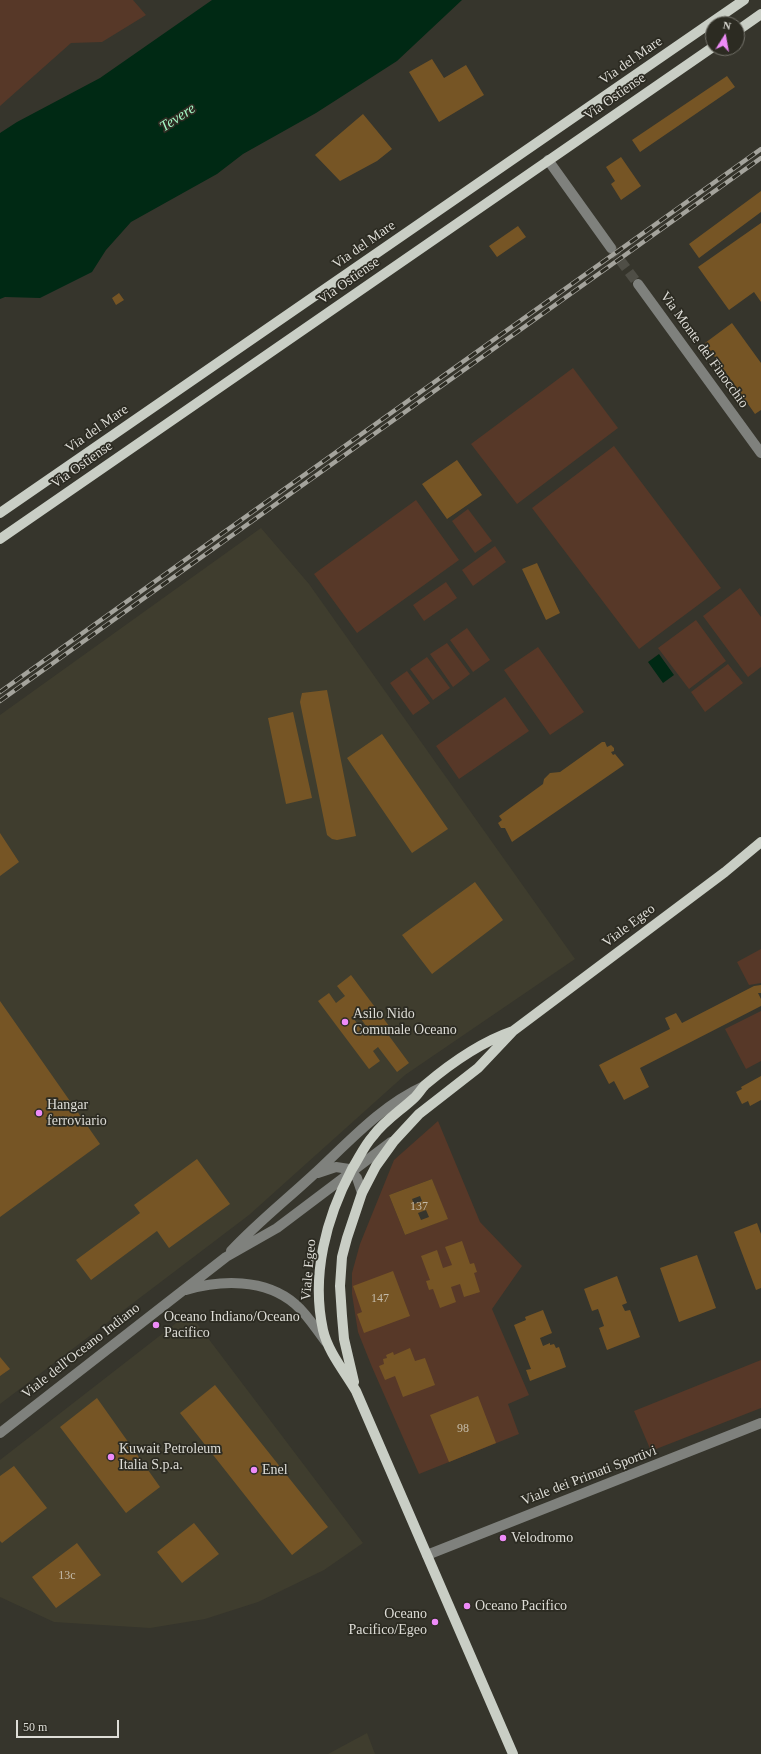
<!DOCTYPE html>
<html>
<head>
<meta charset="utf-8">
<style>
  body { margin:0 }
  #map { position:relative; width:761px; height:1754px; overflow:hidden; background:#36352c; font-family:"Times New Roman",serif }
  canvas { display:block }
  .north { position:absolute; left:705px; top:16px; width:40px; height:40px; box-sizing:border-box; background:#2c2b22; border:1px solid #73726a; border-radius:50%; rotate:11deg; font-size:11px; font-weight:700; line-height:16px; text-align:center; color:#deddd7 }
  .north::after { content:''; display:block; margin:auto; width:14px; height:18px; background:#ee8bf8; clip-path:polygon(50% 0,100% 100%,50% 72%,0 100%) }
  .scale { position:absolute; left:16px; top:1720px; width:103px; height:18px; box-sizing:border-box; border:2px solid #deddd7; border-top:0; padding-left:5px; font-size:12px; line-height:14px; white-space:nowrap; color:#deddd7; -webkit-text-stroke:3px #2c2b22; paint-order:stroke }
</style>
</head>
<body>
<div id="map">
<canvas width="761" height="1754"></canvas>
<div class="north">N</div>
<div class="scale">50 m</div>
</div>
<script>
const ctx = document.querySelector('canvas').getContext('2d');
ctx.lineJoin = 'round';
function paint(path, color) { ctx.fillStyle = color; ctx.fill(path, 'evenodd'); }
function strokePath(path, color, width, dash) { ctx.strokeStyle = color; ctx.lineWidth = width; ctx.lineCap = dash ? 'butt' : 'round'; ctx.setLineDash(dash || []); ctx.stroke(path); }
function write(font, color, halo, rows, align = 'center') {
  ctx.font = font + ' "Times New Roman",serif'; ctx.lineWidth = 3.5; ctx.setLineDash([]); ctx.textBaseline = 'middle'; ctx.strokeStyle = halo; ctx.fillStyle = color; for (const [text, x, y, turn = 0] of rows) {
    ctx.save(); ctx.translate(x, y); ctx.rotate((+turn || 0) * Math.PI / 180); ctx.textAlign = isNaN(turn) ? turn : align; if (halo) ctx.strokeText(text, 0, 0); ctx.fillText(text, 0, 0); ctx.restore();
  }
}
paint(new Path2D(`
  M261 528 309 584 575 959 405 1075 249 1215 0 1404V715Z
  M189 1313 363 1543 324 1570 258 1602 205 1619 150 1628 54 1622 0 1597V1460Z
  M367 1733 375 1754H328Z`), '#3f3d2e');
paint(new Path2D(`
  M0 0H133L146 15 102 42 71 43 0 106Z
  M573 368 618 428 517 504 471 444Z
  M614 446 721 588 639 649 532 508Z
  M416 500 459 560 357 633 314 574Z
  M468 509 492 541 475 553 452 521Z
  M495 546 506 562 473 586 462 570Z
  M446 582 457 598 424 621 413 605Z
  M740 588 761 617V667L748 677 703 616Z
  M696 620 726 661 689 689 658 648Z
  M467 628 490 660 473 672 450 640Z
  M447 643 470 674 453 687 430 654Z
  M538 647 584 712 550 735 504 670Z
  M427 657 450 688 433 700 410 669Z
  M728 664 743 683 705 712 691 692Z
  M407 671 430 703 413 715 390 683Z
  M505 697 529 731 459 779 436 746Z
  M761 949V983L749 985 737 962Z
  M761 1011V1061L746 1069 725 1029Z
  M438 1121 480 1222 522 1266 492 1309 529 1395 508 1404 519 1434 419 1474 372 1367 358 1332 352 1294V1273L360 1244 394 1160ZM432 1179 447 1219 405 1235 389 1195Z
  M761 1360V1408L651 1451 634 1411Z`), '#573828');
paint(new Path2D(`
  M212 0H462L397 61 316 113 243 154 217 174 131 222 106 250 92 272 40 298 5 297 0 299V133L17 122 100 78Z
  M659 654 674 675 663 683 648 662Z`), '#002914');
paint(new Path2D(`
  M432 59 444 78 466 65 484 95 439 122 409 72Z
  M727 76 735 87 640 152 632 140Z
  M363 114 392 149 377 161 340 181 315 155Z
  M621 157 641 186 621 200 611 184 615 181 606 167Z
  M761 191V212L699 258 689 244Z
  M761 223V302L754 292 729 310 698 267Z
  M518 226 526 237 497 257 489 246Z
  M119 293 124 300 116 305 112 298Z
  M732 323 761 363V410L755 414 705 343Z
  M457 460 482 495 447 519 422 484Z
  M537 563 560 613 546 620 522 569Z
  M327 690 356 836 337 840 332 839 327 835 300 702 302 693Z
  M293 712 312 798 286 804 268 718Z
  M382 734 448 829 412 853 347 758Z
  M602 742H605L607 747 611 745 614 748V751L611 752 613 755 615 754 624 765 512 842 505 828H501L498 823 502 820 499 816 543 784 544 779 550 773 560 772Z
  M0 833 19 862 0 876Z
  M475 882 503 920 432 974 402 935Z
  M351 975 389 1026 384 1029 409 1063 397 1072 378 1047 373 1051 380 1061 369 1069 318 1001 329 993 336 1003 345 996 337 986ZM359 1016 366 1026 361 1029 354 1019Z
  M761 985V993H758L761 999V1006L640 1068 649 1087 624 1100 614 1081 609 1084 599 1065 670 1029 665 1018 676 1013 682 1023 754 986Z
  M0 1001 100 1144 0 1217Z
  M761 1076V1100L750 1106 748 1101 742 1104 736 1092 742 1089 741 1087Z
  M197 1159 230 1204 169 1248 157 1231 91 1280 76 1260 140 1213 134 1205Z
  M432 1179 448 1219 405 1235 389 1195ZM420 1196 422 1201 414 1204 412 1199ZM426 1210 429 1217 421 1220 418 1213Z
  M757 1223 761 1234V1288L756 1290 734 1232Z
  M462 1241 470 1264 474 1263 477 1272 474 1273 480 1292 464 1297 460 1284 451 1287 456 1302 440 1308 433 1289 429 1290 426 1281 430 1280 421 1256 437 1250 443 1268 452 1265 445 1247Z
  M697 1255 716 1308 679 1322 660 1268Z
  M393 1271 410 1316 364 1333 357 1314 362 1312 353 1286Z
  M617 1276 627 1303 622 1305 625 1311 630 1310 640 1337 607 1350 599 1328 604 1326 598 1309 592 1311 584 1289Z
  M543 1310 552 1333 540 1338 543 1346 550 1343V1345L554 1344 556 1348 559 1347 566 1367 530 1381 526 1370 531 1369 514 1325 526 1320 525 1317Z
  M410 1348 415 1361 425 1358 435 1385 403 1397 395 1376 385 1380 379 1366 384 1364 383 1359 387 1358 386 1355 393 1352 394 1355Z
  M0 1357 10 1369 0 1376Z
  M215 1385 328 1527 292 1555 180 1413Z
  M478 1396 496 1443 449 1462 430 1415Z
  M97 1398 160 1487 126 1513 60 1427Z
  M14 1466 47 1508 2 1543 0 1541V1476Z
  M194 1523 219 1554 182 1583 157 1552Z
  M77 1543 101 1575 56 1608 32 1577Z`), '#765525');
strokePath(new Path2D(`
  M611 248 638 284`), '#4f4e46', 10, [10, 5]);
strokePath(new Path2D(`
  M548 160 611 248
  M638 284 761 453
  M318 1173 336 1167 349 1169 357 1178 362 1193
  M231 1251C256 1224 285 1201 312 1176 347 1144 380 1106 424 1086
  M186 1290C220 1280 265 1278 295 1304 307 1314 316 1329 326 1342
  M0 1433 226 1257 277 1228 391 1142
  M427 1555 761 1423`), '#7f817d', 10);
strokePath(new Path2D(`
  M737 31 761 14
  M0 513 744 0
  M0 539 713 47
  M513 1031C481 1042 451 1063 425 1085 421 1089 418 1095 413 1099 400 1111 384 1121 373 1136 364 1146 359 1158 352 1169 326 1218 311 1275 323 1330 328 1352 345 1372 356 1391L513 1754
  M354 1382 344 1339 342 1316 340 1286 342 1257 347 1238 362 1193 376 1166 394 1141 419 1114 478 1068 513 1031 725 872 761 842`), '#c9cec5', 10);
const rail = new Path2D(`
  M0 692 761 149
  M0 701 761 158`);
strokePath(rail, '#a4a39c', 4.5);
strokePath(rail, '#2c2b22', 3, [9]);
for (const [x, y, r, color] of [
  [345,1022,4,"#ee8bf8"],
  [39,1113,4,"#ee8bf8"],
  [156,1325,4,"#ee8bf8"],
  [111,1457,4,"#ee8bf8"],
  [254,1470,4,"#ee8bf8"],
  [503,1538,4,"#ee8bf8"],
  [467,1606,4,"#ee8bf8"],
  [435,1622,4,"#ee8bf8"]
]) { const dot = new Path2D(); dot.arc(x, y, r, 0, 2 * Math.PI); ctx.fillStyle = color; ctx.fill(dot); strokePath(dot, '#2c2b22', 1.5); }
write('12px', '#c4bbaa', null, [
  ["137",419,1207],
  ["147",380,1299],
  ["98",463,1429],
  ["13с",67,1576]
]);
write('14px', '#deddd7', '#2c2b22', [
  ["Via del Mare",631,61,-35],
  ["Via Ostiense",615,97,-35],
  ["Via del Mare",364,245,-35],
  ["Via Ostiense",349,281,-35],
  ["Via Monte del Finocchio",704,350,54],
  ["Via del Mare",97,429,-35],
  ["Via Ostiense",82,465,-35],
  ["Viale Egeo",629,926,-37],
  ["Viale Egeo",309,1270,-85],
  ["Viale dell'Oceano Indiano",81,1351,-38],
  ["Viale dei Primati Sportivi",589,1476,-21]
]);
write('14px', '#deddd7', '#2c2b22', [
  ["Asilo Nido",353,1014],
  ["Comunale Oceano",353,1030],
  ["Hangar",47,1105],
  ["ferroviario",47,1121],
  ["Oceano Indiano/Oceano",164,1317],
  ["Pacifico",164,1333],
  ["Kuwait Petroleum",119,1449],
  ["Italia S.p.a.",119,1465],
  ["Enel",262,1470],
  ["Velodromo",511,1538],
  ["Oceano Pacifico",475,1606],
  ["Oceano",427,1614,"right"],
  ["Pacifico/Egeo",427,1630,"right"]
], 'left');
write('italic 15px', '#a4f7c5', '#2c2b22', [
  ["Tevere",178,118,-33]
]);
</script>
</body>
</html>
